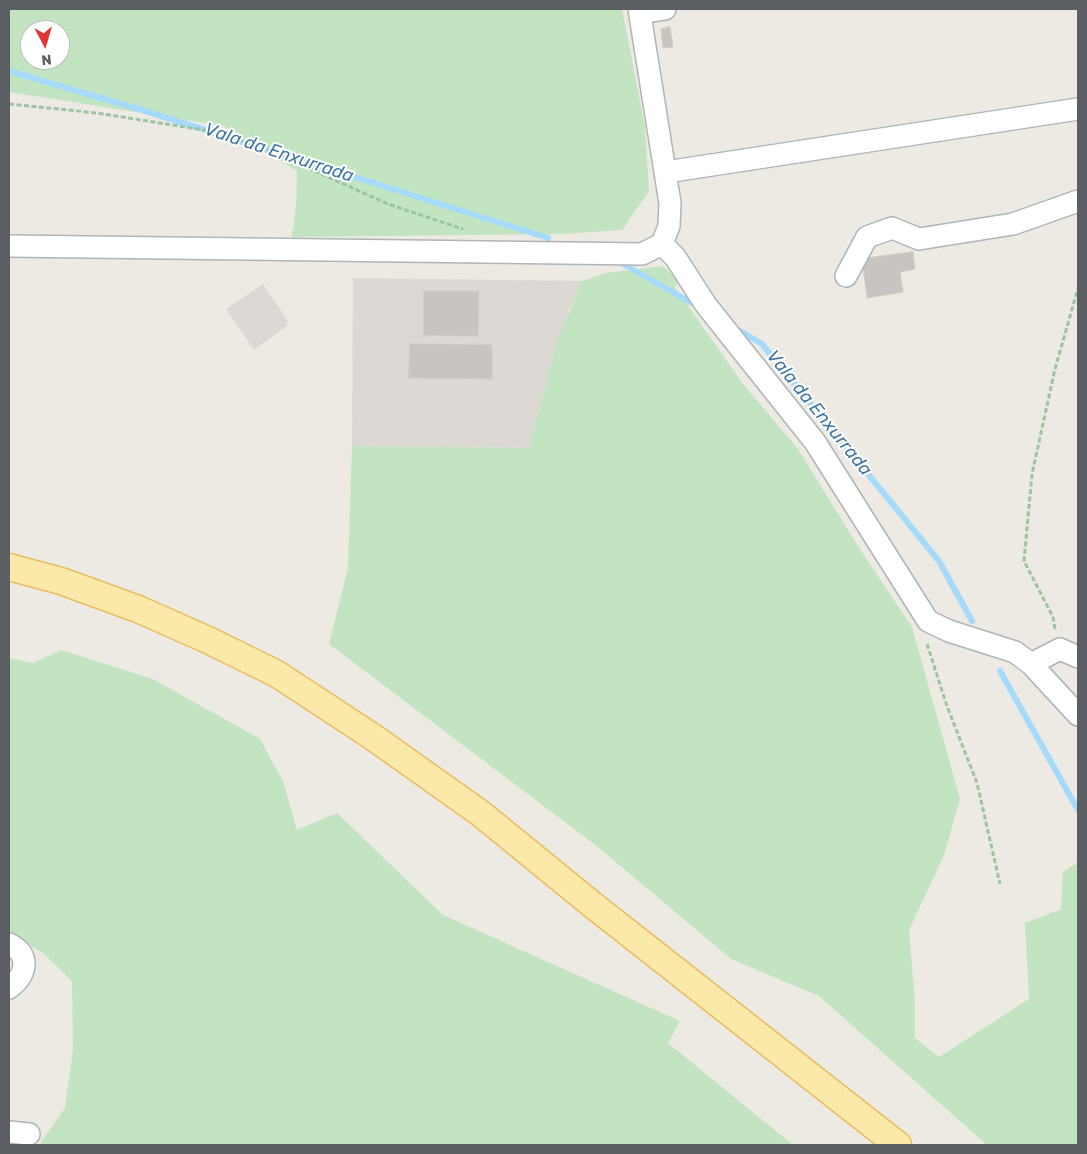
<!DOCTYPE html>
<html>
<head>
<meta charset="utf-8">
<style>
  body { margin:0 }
  #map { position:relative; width:1087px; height:1154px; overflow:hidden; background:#edeae3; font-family:Rubik,sans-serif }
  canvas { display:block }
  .frame { position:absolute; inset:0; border:10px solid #5b5f63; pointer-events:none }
  .north { position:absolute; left:20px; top:20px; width:50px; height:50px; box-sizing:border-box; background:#fff; border:1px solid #bdbfc1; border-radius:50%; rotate:174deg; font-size:14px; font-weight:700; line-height:20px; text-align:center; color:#5b5f63 }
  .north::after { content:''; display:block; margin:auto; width:18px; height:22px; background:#e03835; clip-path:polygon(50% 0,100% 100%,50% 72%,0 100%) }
</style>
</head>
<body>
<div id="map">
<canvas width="1087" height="1154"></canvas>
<div class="frame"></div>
<div class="north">N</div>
</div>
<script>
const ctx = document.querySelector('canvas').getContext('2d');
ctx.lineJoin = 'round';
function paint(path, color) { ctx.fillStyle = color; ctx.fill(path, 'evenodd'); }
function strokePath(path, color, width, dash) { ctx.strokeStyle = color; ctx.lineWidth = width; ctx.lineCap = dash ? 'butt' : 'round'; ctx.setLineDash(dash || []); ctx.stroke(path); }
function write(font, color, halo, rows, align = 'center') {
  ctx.font = font + ' Rubik,sans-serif'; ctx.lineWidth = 4; ctx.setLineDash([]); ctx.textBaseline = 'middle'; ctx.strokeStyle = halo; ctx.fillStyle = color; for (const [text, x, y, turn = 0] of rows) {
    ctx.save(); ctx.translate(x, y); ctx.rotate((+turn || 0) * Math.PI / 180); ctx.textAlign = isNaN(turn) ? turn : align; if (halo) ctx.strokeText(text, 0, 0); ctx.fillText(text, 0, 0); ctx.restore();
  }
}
paint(new Path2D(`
  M353 278 582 281 569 310 544 391 529 448 352 446Z
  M263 284 288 321 286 322 288 325 254 350 226 309Z`), '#dcd9d5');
paint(new Path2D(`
  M9 9H622L645 127 649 191 622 230 562 234 292 237 296 207 297 171 224 126 9 92ZM30 30H60V60H30Z
  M663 266 680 282 674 286 743 384 798 449 856 543 912 627 960 799 944 855 909 930 915 1003V1038L939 1057 1029 999 1025 923 1061 909 1063 872 1078 862V1145H987L819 996 731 959 598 847 329 644 348 568 352 446 529 448 558 339 582 281 606 273Z
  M61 650 153 679 260 739 283 781 297 830 337 813 443 915 680 1021 668 1043 793 1145H39L65 1108 73 1049 72 981 43 953 9 933V658L33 663Z`), '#c2e4c0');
strokePath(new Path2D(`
  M9 71 142 110 548 238
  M618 261 699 307
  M733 327 762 344 939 561 972 621
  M1000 671 1078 810`), '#a5dafb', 6);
const building = new Path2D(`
  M670 27 673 47 663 48 661 29Z
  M913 252 915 269 900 272 903 292 867 298 862 259Z
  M424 291H479L478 336 424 335Z
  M410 344 492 345V379L409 378Z`);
paint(building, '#c8c5c0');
strokePath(building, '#d1cbc1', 1);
const minor = new Path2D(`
  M640 13 665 9
  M666 172 1078 109
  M662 244 675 257 706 305 815 442 928 621 949 631 1015 652 1031 664 1060 649 1078 657
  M9 246 642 254 662 244 669 226 670 203 639 9
  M846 276 867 237 892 228 919 239 1013 224 1078 201
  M1031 664 1078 715
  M9 944C31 954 27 975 9 988
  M9 1132 29 1134`);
const major = new Path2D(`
  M9 567 61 581 138 609 208 640 277 674 373 737 480 813 594 906 898 1145`);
strokePath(minor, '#b0b4b7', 24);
strokePath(major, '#eabb5e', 29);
strokePath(new Path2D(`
  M9 104 97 113 204 130 261 147 388 204 463 229
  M1055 629 1053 617 1024 561 1032 474 1055 369 1078 288
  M927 644 947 706 977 783 1000 884`), '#9ac4a4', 3, [5, 2.5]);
strokePath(minor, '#fff', 21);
strokePath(major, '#fbe9aa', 26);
write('italic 18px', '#4176a3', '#fff', [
  ["Vala da Enxurrada",279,153,18],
  ["Vala da Enxurrada",819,413,51]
]);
</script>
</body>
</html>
